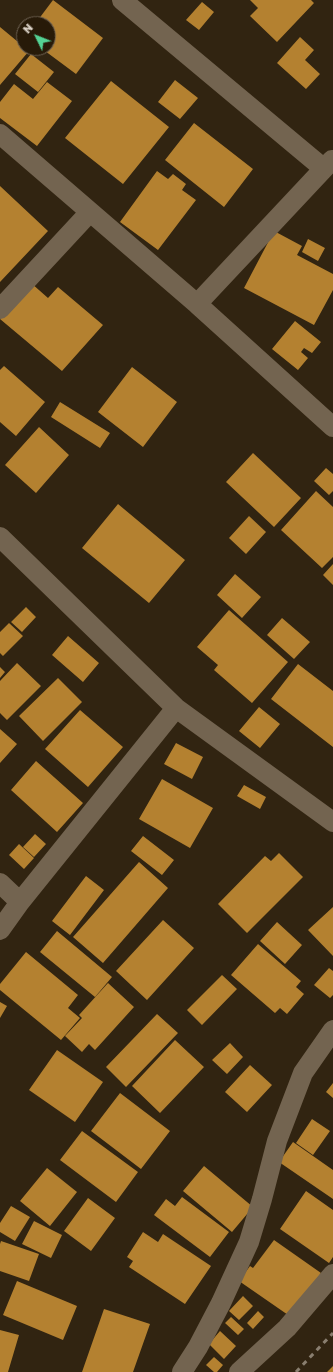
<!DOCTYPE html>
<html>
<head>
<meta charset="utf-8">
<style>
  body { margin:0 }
  #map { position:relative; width:333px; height:1372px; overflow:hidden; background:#312411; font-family:"Golos Text",sans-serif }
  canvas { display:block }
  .north { position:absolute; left:16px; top:16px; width:40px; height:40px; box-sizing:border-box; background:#271a08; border:1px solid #6f6354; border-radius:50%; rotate:313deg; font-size:11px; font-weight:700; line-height:16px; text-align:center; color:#dad1c6 }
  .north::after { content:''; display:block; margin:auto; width:14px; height:18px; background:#54d395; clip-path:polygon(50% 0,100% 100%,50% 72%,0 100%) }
</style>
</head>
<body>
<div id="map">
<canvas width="333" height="1372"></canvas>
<div class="north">N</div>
</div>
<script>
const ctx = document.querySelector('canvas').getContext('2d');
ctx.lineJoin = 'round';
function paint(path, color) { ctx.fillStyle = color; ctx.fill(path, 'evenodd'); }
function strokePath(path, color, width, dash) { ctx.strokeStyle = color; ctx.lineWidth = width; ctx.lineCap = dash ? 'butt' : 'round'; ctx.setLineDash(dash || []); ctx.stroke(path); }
paint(new Path2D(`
  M53 0 103 38 76 74 41 48H48V24H35Z
  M250 0H311L314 3 277 42 250 16 258 8Z
  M202 2 214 12 199 30 186 20Z
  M0 27 29 51 0 85Z
  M300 37 314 50 305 60 320 74 306 89 277 63Z
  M31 54 54 72 38 92 15 74Z
  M175 80 198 98 180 119 158 102Z
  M111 81 169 127 123 184 65 138Z
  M47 82 72 101 37 146 0 118V102L14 84 33 99Z
  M194 123 253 169 224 207 165 160Z
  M157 171 168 179 173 174 186 184 182 190 196 200 158 250 120 222Z
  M0 186 48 231 0 282Z
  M274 231 302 246 297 255 333 274V290L314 325 244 288Z
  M308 239 325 248 318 261 302 252Z
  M31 283 48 298 58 287 103 325 62 371 0 319Z
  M295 321 321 342 312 353 304 348 301 352 308 358 298 370 272 349Z
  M4 366 45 402 16 436 0 422V370Z
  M132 367 177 402 143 447 98 412Z
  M60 402 110 433 100 448 51 417Z
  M39 427 69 455 36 493 5 465Z
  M253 453 301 498 274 527 226 482Z
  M326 468 333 474V491L329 495 314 481Z
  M316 491 333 507V557L322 568 281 530Z
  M118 504 185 560 149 603 82 548Z
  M249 516 266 532 246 554 229 538Z
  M333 564V585L323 575Z
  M235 574 261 597 242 618 217 595Z
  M26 607 36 617 22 632 11 622Z
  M229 610 288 662 252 703 214 670 218 665 197 647Z
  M282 618 310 642 294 659 267 635Z
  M9 623 23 636 3 656 0 653V632Z
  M68 636 99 663 83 682 52 655Z
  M17 663 41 686 7 720 0 713V681Z
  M298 664 333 691V747L271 699Z
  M0 667 5 672 0 678Z
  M58 678 82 702 43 741 19 716Z
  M259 707 280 724 260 748 239 731Z
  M80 710 123 747 88 787 45 749Z
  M0 729 17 744 0 763Z
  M176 743 203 757 192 779 164 764Z
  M36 761 83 803 57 832 11 790Z
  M162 779 213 808 190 848 139 819Z
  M244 785 266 797 260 809 237 796Z
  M35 834 46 844 34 857 23 847Z
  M143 836 174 860 162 875 131 851Z
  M19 844 34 858 24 869 9 855Z
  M279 853 303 877 247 933 218 904 265 856 271 861Z
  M139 862 168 888 103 963 73 937Z
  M86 876 104 890 70 935 52 921Z
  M333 907V956L308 930Z
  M163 920 194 948 147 1000 116 971Z
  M277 922 302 945 285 964 260 941Z
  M57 931 112 977 95 997 40 952Z
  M258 944 301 981 296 987 304 994 287 1014 280 1008 275 1013 231 975Z
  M26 952 78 995 68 1008 80 1018 61 1040 0 990V984Z
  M329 968 333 971V995L330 998 314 985Z
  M222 975 237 989 202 1025 187 1010Z
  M108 983 134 1007 95 1050 89 1044 82 1052 65 1036 82 1018 79 1015Z
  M0 1002 7 1006 0 1018Z
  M157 1014 178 1033 126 1087 106 1067Z
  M175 1040 204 1067 160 1113 132 1086Z
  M230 1043 243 1057 227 1074 212 1060Z
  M57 1050 103 1082 75 1122 29 1090Z
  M250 1065 272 1085 247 1112 225 1092Z
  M333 1083V1098L326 1092Z
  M120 1093 170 1131 141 1169 91 1131Z
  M312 1119 330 1131 313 1155 296 1143Z
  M82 1131 138 1172 116 1202 60 1160Z
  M293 1142 333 1170V1199L279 1162Z
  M204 1166 253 1207 232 1232 183 1191Z
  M47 1168 77 1192 50 1226 20 1201Z
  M306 1191 333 1210V1257L329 1263 280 1229Z
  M182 1197 229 1232 210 1257 154 1215 166 1199 175 1206Z
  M88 1198 115 1218 91 1251 64 1231Z
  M11 1206 30 1217 15 1241 0 1232V1223Z
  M34 1221 62 1235 51 1258 22 1244Z
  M143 1232 158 1242 163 1234 211 1266 185 1304 129 1267 133 1261 127 1257Z
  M274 1240 321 1273 291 1317 239 1281 250 1266 253 1268Z
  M1 1241 39 1254 29 1281 0 1271V1244Z
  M17 1281 77 1306 63 1340 3 1315Z
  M243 1296 253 1306 239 1320 229 1311Z
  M104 1309 150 1324 133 1372H82Z
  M258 1311 264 1317 253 1329 247 1323Z
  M231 1317 244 1329 238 1335 225 1323Z
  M0 1330 19 1335 8 1372H0Z
  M220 1331 236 1346 224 1359 209 1344Z
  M214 1357 223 1365 217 1372H214L206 1365Z
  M333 1366V1372H327Z`), '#b48130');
strokePath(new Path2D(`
  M122 0 323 168
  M0 134 197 304 333 427
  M197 304 332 160
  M0 309 90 212
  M0 537 176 708 333 822
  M0 883 20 902
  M0 930 20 902 176 708
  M182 1372 198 1347 221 1303 249 1242 262 1199 277 1141 303 1073 333 1030
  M239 1372 287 1328 333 1274`), '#736450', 20);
strokePath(new Path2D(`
  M296 1372 333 1333`), '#897e6f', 3, [5, 5]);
</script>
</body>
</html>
